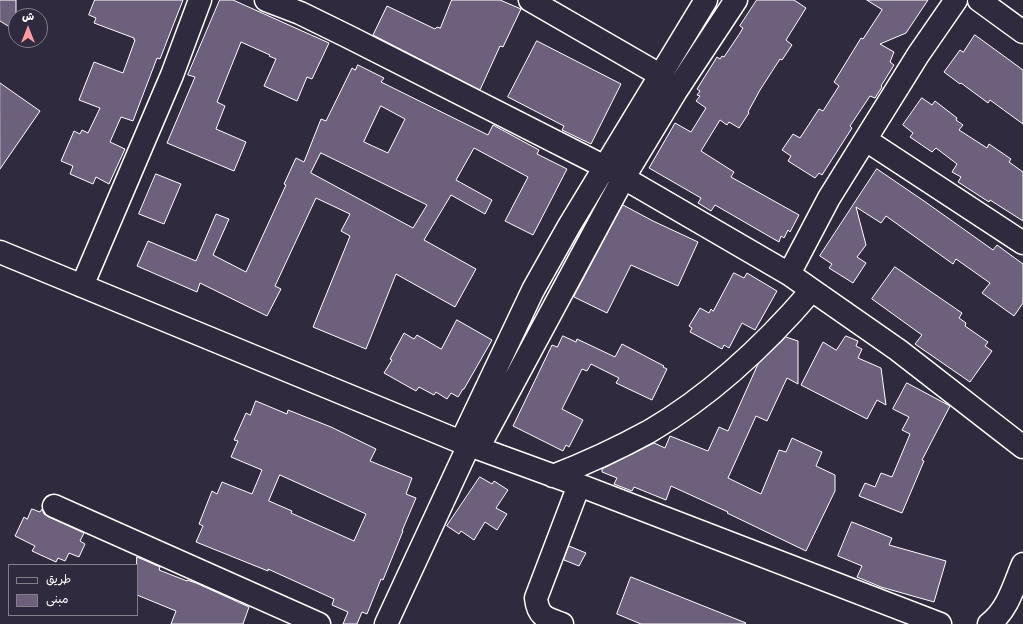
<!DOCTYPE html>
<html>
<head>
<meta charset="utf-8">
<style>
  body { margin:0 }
  #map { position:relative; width:1023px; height:624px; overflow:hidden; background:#2f2a3d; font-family:"Balsamiq Sans","Playpen Sans Arabic",sans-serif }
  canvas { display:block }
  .legend { position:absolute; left:8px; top:564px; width:130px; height:52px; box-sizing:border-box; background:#2f2a3d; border:1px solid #827f8b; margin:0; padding:5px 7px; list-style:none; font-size:12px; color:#fff }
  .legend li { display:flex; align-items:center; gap:8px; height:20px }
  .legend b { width:20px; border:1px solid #827f8b }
  .north { position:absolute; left:8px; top:8px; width:40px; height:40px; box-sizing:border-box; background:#2f2a3d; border:1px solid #827f8b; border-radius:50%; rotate:0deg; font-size:11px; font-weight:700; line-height:16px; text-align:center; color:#fff }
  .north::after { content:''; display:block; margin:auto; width:14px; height:18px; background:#ff9aa2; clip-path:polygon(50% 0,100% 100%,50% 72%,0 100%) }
</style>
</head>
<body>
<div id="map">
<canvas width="1023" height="624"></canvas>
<ul class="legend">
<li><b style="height:5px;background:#2f2a3d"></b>طريق</li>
<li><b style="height:11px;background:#6c607d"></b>مبنى</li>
</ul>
<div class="north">ش</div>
</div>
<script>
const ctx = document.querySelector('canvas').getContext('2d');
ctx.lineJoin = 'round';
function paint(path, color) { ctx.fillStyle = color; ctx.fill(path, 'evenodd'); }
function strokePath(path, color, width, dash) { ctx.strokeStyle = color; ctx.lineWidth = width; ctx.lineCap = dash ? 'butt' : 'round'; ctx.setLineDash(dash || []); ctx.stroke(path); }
const building = new Path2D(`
  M0 0H16V31L0 21Z
  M95 0H183L160 59 157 58 133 121 121 117 110 142 125 149 109 184 96 177 93 184 70 174 73 166 61 161 74 131 80 134 82 130 88 133 100 108 79 100 94 62 123 73 135 40H134V38L94 23 96 18 89 15Z
  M220 0H233L329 43 312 79 307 77 297 101 264 86 276 59 269 56 270 55 241 42 217 102 225 106 216 129 246 142 234 171 167 143 195 77 188 75Z
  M452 0H500L521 9 503 47 500 46 480 90 373 35 387 6 435 29 437 27 440 28Z
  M757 0H794L806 8 786 40 792 45 782 60 780 59 760 90 748 112 749 113 739 128 729 122 727 125 720 120 701 151 734 172 731 177 799 215 790 232 788 230 784 238 781 236 779 242 715 205 711 211 698 203 701 198 649 168 675 123 691 132 706 108 696 101 700 96 697 95 700 91 697 89 717 57 720 59 722 56 724 57 740 33 743 28 740 26Z
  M867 0H928L906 33 880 44 894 52 890 62 894 65 881 86 882 87 875 98 870 96 850 126 852 128 822 175 819 173 815 178 788 161 791 156 782 150 793 134 800 138 819 109 823 111 839 86 834 82 861 38 863 39 882 10Z
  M975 35 1023 70V124L990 100 988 103 961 83 960 84 944 72 960 50 963 52Z
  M537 41 621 84 591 144 562 130 564 126 508 97Z
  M358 65 384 78 381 82 488 135 493 125 539 150 537 154 567 169 533 235 505 221 528 177 474 148 456 180 492 200 485 214 451 195 424 240 476 269 455 307 396 274 366 349 313 327 350 236 341 231 350 214 316 198 275 286 281 289 267 316 200 283 197 292 137 266 148 241 196 261 216 214 229 219 213 255 246 272 286 185 284 184 296 158 304 162 321 119 326 121 352 68 355 70ZM381 106 405 119 388 153 364 142ZM321 153 427 205 413 228 311 173Z
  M0 83 40 111 0 169Z
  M922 98 932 105 935 101 957 118 956 120 963 125 959 130 987 148 989 144 1011 159 1009 162 1023 172V221L990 200 989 202 958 182 961 177 952 172 957 164 936 148 932 152 910 137 913 133 903 125Z
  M877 169 924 201 993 250 997 245 1023 264V303L1014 316 982 293 990 283 956 259 953 264 886 216 881 223 856 207 866 245 857 257 866 263 853 283 829 268 832 264 820 256Z
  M156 174 181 184 164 224 139 214Z
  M623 205 653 221 698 242 678 286 631 265 607 313 574 297Z
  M895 267 962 313 959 318 966 323 965 326 988 342 985 346 992 351 970 382 915 344 922 335 872 299Z
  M734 273 744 278 747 273 777 291 755 330 742 323 729 348 724 345 722 349 690 332 692 328 689 326 700 308 709 313 711 309 713 311Z
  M457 320 492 340 464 389H463L458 397 451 393 447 399 436 392 434 395 419 387 416 391 384 373 392 360 390 359 404 333 414 339 417 335 441 349Z
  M563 336 576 342 577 339 615 357 622 344 664 366 663 367 667 369 652 400 616 383 619 378 591 364 587 371 582 369 562 409 583 420 569 447 566 445 563 451 513 426 552 345 557 347Z
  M846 336 858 341 856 346 862 349 858 358 881 368 886 405 877 400 867 419 801 385 823 342 836 350Z
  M786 337 798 341V384L787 378 767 421 756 416 728 478 761 494 779 450 786 452 792 438 822 452 816 466 835 475V491L806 551 727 513 728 512 671 486 666 500 634 487 632 491 614 484 617 478 602 472V469L654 443 665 448 670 436 708 451 719 427 728 431 758 364Z
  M907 383 950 406 922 460 924 461 902 513 859 496 865 483 875 487 881 473 892 477 910 434 902 430 909 417 893 409Z
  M256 401 287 414 288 410 331 427 376 449 370 461 412 478 406 494 416 498 402 531H403L383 580 381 579 367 614 362 612 357 624H343L348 612 332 605 334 599 268 569V571L196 542 203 526 199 524 212 491 217 494 222 482 252 494 262 470 231 457 238 441 234 440 246 413 250 415ZM280 475 366 514 354 541 291 513 292 511 269 501Z
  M480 477 492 484 494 481 508 490 496 508 507 514 497 530 485 522 474 540 461 531 459 534 447 526Z
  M32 509 40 512 42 509 44 514 49 517 84 533 80 541 85 544 79 557 69 553 65 561 58 558 56 562 32 551 35 546 15 536 24 517 27 519Z
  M852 522 892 538 889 545 946 561 934 602 881 587 857 577 862 566 838 556Z
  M569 546 586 553 579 566 564 560Z
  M137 557 160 567 159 570 187 581V580L196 583 249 607 243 624H171L176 611 137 595Z
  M631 577 746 623 745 624H641L617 614Z`);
paint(building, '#6c607d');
strokePath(building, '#fff', 1);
const minor = new Path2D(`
  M266 0 300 13 349 37 605 167 789 274 898 350 1023 447
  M530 0 660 75
  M979 0 1023 32
  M866 140 1023 243
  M0 252 461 442 579 485 940 624
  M789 274 829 198 918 55 956 0
  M82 286 172 75 200 0
  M461 442 533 290 569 226 706 0
  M478 448 624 177 676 91 736 0
  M553 476C587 463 619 448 650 431 713 394 765 345 812 290
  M54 506 319 624
  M386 624 469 445
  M562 624C546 618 538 617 536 598L579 485
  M989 624C1008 610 1014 585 1023 564`);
strokePath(minor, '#fff', 25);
strokePath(minor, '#2f2a3d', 22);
</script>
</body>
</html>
